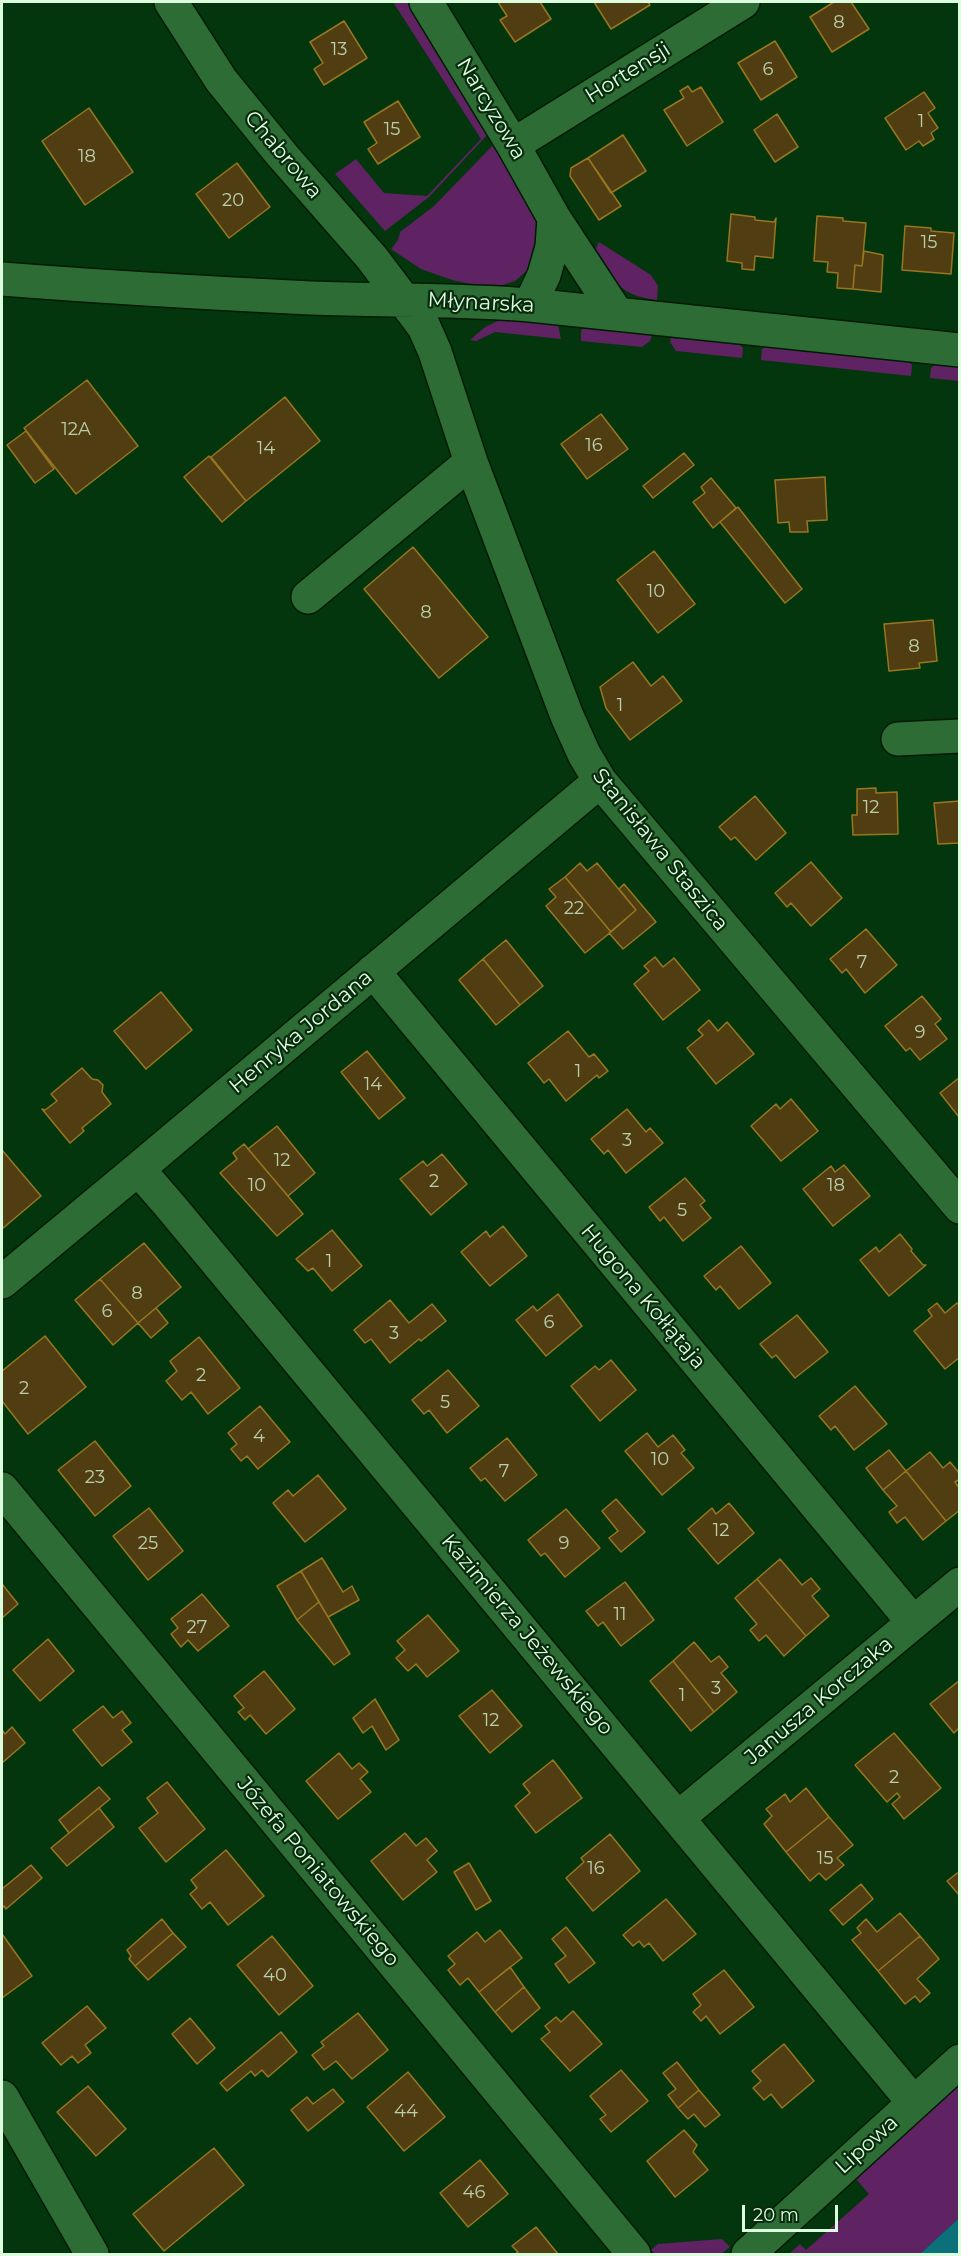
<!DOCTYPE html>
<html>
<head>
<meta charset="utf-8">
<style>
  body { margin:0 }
  #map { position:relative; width:961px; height:2256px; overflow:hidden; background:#03360d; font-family:Montserrat,sans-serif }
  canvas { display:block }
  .frame { position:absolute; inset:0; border:3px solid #ddfede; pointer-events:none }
  .scale { position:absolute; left:742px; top:2205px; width:96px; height:27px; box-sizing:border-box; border:3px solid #ddfede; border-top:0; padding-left:8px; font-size:18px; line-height:21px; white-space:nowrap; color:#ddfede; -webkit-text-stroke:4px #082a0d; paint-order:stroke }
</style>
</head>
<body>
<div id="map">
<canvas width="961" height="2256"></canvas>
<div class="frame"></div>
<div class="scale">20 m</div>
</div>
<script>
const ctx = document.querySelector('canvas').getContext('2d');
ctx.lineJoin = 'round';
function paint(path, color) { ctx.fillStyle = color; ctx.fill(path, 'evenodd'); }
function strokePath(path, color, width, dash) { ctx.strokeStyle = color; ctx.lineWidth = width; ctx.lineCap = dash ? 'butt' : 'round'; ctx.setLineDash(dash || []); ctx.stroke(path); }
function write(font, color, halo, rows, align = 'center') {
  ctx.font = font + ' Montserrat,sans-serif'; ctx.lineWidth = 4.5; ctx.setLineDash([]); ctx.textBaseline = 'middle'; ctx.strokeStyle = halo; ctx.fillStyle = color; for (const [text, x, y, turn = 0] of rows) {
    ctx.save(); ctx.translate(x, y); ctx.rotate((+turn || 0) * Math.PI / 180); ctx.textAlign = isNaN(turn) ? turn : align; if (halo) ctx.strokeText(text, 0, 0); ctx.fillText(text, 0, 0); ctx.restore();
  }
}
paint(new Path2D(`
  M393 2H407L488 134 429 197 385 231 335 174 356 159 384 193 427 196 481 139Z
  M496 142 535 213 540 233 530 268 515 281 500 286 476 285 452 280 421 269 391 249 398 240 400 232 434 206Z
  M599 242 651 275 658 286 657 300C618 295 614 281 595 250Z
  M500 320 558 325 561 339 495 332 476 341 470 340 485 327Z
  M583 328 652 335 650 341 642 347 581 341V331Z
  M671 337 740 345 743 348 742 358 676 351 670 342Z
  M764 347 909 362 912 365 911 376 761 360 762 349Z
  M935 365 959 367V381L930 378 931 368Z
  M959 2082V2218L920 2254H789L800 2244 806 2250 869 2194 856 2179Z
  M722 2239 730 2247 721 2254H655L651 2250 658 2244Z`), '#5f2262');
paint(new Path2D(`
  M959 2218V2254H920Z`), '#0c707a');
const building = new Path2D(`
  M498 2H540L551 19 515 42 500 20 507 16Z
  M594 2H648L650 5 611 29Z
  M834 2H851L869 29 832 52 810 17Z
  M344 21 367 58 324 85 314 69 323 63 310 42Z
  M775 41 797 77 761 100 738 63Z
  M688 86 692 92 701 87 723 122 687 146 664 110 684 98 680 91Z
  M924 92 935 108 928 113 938 128 931 133 934 139 923 146 919 141 906 150 885 118Z
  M398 101 420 137 378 164 368 149 377 143 364 122Z
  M89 108 133 172 85 205 42 141Z
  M777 114 798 147 775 162 754 130Z
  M623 135 646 171 611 193 588 158Z
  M588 158 621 206 599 220 570 176 571 168Z
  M237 163 270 207 229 238 196 194Z
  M731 214 755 217V220L774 222 776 218 773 258 755 256 754 270 742 269V263L727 261Z
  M817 216 843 218V221L866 223 862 266 855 265 853 289 837 288 838 273 827 272 828 262 814 261Z
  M905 226 931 228V231L954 233 951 274 902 270Z
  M864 251 883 255 881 292 853 289 855 265 862 266Z
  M87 380 138 446 76 494 24 428Z
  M285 397 320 441 246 501 211 457Z
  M601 414 628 449 587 479 561 444Z
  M26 431 54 469 35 483 7 445Z
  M684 453 694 465 653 498 643 486Z
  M209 456 246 501 222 522 184 477Z
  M825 477 827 520 807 521 808 532H790L789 522 778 523 775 480Z
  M711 478 736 508 713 528 693 502 705 493 701 487Z
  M738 507 802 589 785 603 720 522Z
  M413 547 488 637 439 678 364 589Z
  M654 551 695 604 658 633 617 580Z
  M933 620 937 661 919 663 920 668 889 671 884 624Z
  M633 662 651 686 663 676 682 701 630 740 606 708 600 687Z
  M876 788V793L897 792 898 834 853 835 852 815H857V789Z
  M755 796 786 833 756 860 735 837 731 840 719 827Z
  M960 801V843L938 844 934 803Z
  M811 862 842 898 811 926 791 903 787 907 775 893Z
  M580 863 587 871 597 863 636 910 611 932 565 877Z
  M565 877 611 932 585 953 546 906 556 897 549 889Z
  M624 884 656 922 623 949 609 933 636 910 619 889Z
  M866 929 897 965 865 993 846 969 842 973 830 959Z
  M506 940 543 986 520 1005 483 959Z
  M655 957 663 967 674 958 700 990 663 1020 634 984 649 971 644 966Z
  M483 959 520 1005 496 1025 459 980Z
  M161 992 192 1030 146 1069 114 1031Z
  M922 996 941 1019 935 1024 947 1039 920 1060 910 1048 906 1051 885 1026Z
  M709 1020 718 1031 727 1022 754 1054 716 1084 687 1048 703 1035 698 1030Z
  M568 1031 589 1057 594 1054 608 1071 599 1078 597 1075 566 1101 549 1079 544 1083 528 1063Z
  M367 1051 405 1098 379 1119 341 1072Z
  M82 1068 92 1079 98 1080 103 1085 102 1092 111 1104 82 1128 84 1131 70 1143 42 1109 45 1110 57 1101 51 1094Z
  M960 1077V1117H959L940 1093Z
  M791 1099 818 1131 781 1161 751 1126 776 1104 780 1109Z
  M627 1109 646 1132 650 1128 663 1143 626 1173 608 1150 604 1154 591 1139Z
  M277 1126 315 1173 288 1196 248 1149Z
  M244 1144 303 1214 277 1236 220 1173 237 1159 233 1153Z
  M2 1150 41 1196 2 1229Z
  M442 1154 467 1184 431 1215 400 1179 423 1161 427 1166Z
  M844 1165 870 1196 833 1226 803 1189 831 1166 835 1172Z
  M685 1178 705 1201 700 1205 711 1218 683 1241 664 1217 660 1221 649 1207Z
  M503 1226 527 1256 490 1286 461 1252 486 1231 490 1237Z
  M332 1230 362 1266 332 1291 313 1268 308 1271 296 1259Z
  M900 1234 912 1249 911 1251 923 1265H926L889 1296 860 1260 876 1247 879 1252Z
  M144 1243 181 1287 138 1323 100 1279Z
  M741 1246 771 1283 739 1309 720 1286 716 1290 704 1276Z
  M100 1279 138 1323 113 1345 75 1300Z
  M558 1294 582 1326 546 1356 516 1320 533 1306 537 1311Z
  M390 1300 409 1323 432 1304 446 1321 421 1341 419 1339 390 1363 371 1339 365 1343 354 1330Z
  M937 1303 945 1313 957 1303 960 1306V1357L945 1369 914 1331 932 1316 928 1310Z
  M156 1308 168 1323 151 1338 138 1323Z
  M797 1315 828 1352 795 1378 776 1355 772 1358 760 1344Z
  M45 1336 86 1387 28 1434 2 1401V1371Z
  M199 1337 240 1388 208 1414 191 1392 182 1400 166 1381 177 1371 170 1361Z
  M611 1360 636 1390 600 1421 571 1386 595 1366 599 1370Z
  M448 1370 479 1406 447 1433 429 1410 424 1414 412 1400Z
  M855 1386 887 1424 854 1450 835 1426 831 1430 819 1416Z
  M260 1406 290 1442 258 1469 247 1456 241 1461 231 1449 237 1444 228 1433Z
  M647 1433 658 1447 673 1435 685 1450 681 1453 694 1468 662 1495 625 1451Z
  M507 1438 537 1475 505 1501 485 1478 481 1481 470 1468Z
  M95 1441 131 1486 95 1516 58 1470Z
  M889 1450 906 1471 883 1490 866 1468Z
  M930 1452 943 1468 950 1462 960 1474V1479L955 1482 960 1489V1510L946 1521 906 1471Z
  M906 1471 946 1521 923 1540 905 1517 897 1523 889 1512 897 1506 883 1490Z
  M318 1475 346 1509 305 1542 273 1503 288 1490 293 1496Z
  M616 1499 645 1532 621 1552 609 1538 618 1531 602 1511Z
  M729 1503 754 1533 718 1564 688 1529 712 1508 716 1514Z
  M149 1508 183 1551 148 1580 113 1536Z
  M566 1509 600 1548 565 1577 545 1553 541 1556 528 1540Z
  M322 1558 343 1592 352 1586 359 1600 328 1617 301 1571Z
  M780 1559 802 1585 811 1578 820 1589 812 1596 829 1616 806 1636 757 1579Z
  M301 1571 319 1602 297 1620 277 1586Z
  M757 1579 806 1636 784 1656 766 1635 759 1641 750 1630 757 1624 735 1598Z
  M625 1582 654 1620 621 1646 603 1622 598 1626 586 1611Z
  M2 1584 18 1604 2 1618Z
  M202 1594 229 1626 198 1651 188 1640 181 1647 171 1634 178 1628 171 1619Z
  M319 1602 350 1654 334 1665 297 1620Z
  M428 1615 459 1651 427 1677 416 1664 408 1671 396 1658 405 1650 397 1641Z
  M48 1639 74 1671 40 1701 13 1670Z
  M694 1642 711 1662 719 1656 728 1667 721 1673 737 1692 714 1712 673 1661Z
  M673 1661 714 1712 691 1731 650 1681Z
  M264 1671 295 1709 266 1734 250 1715 245 1720 238 1712 244 1708 234 1696Z
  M960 1680V1731L958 1729 954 1733 930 1704Z
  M492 1690 522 1726 490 1753 459 1716Z
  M375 1699 399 1740 386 1750 372 1726 363 1733 353 1718Z
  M103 1706 113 1718 122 1711 131 1723 122 1730 132 1742 102 1766 73 1730Z
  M12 1727 25 1743 2 1763V1730L5 1734Z
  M894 1733 941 1788 904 1819 892 1804 900 1797 897 1793 887 1802 855 1765Z
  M339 1753 352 1769 359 1763 368 1772 360 1779 371 1792 338 1819 306 1781Z
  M553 1760 582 1798 536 1833 515 1806 530 1793 523 1784Z
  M167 1782 205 1829 166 1862 139 1828 158 1813 147 1798Z
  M99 1787 110 1799 69 1833 59 1820Z
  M806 1788 829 1817 786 1852 764 1824 772 1816 766 1809 785 1794 790 1802Z
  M99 1808 114 1827 67 1866 51 1848Z
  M829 1817 853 1845 837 1858 844 1865 826 1880 819 1873 810 1881 786 1852Z
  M405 1833 416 1846 426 1838 437 1851 427 1860 437 1872 403 1900 371 1861Z
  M610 1834 640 1871 593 1911 566 1878 584 1862 581 1858Z
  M226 1850 264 1896 228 1925 210 1902 202 1909 190 1894 197 1888 191 1880Z
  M469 1863 491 1901 476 1910 454 1872Z
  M31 1865 42 1878 6 1909 4 1906 2 1908V1889Z
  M960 1871V1896L947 1881Z
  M861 1884 873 1899 843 1925 830 1910Z
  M666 1899 696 1934 663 1961 649 1943 644 1947 639 1941 633 1946 623 1935Z
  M900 1913 920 1936 878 1971 852 1940 861 1933 857 1928 866 1919 877 1932Z
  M162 1919 173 1933 135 1966 129 1959 131 1956 127 1950Z
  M566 1927 595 1963 569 1983 555 1964 566 1956 552 1939Z
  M500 1930 522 1958 479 1992 468 1978 460 1985 448 1970 455 1964 448 1956 477 1932 485 1942Z
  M173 1933 186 1947 148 1980 135 1966Z
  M2 1934 32 1976 2 1998Z
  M272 1936 313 1986 279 2015 237 1965Z
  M920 1936 939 1959 917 1979 930 1993 920 2002 915 1996 905 2004 878 1971Z
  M510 1967 524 1987 495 2012 479 1992Z
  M724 1970 754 2007 720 2034 706 2016 701 2021 693 2012 701 2005 693 1994Z
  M524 1987 540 2008 512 2032 495 2012Z
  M87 2006 106 2028 85 2045 91 2053 78 2063 72 2056 61 2065 42 2043Z
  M573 2011 602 2044 570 2071 541 2039 550 2032 545 2026 556 2017 561 2022Z
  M358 2013 388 2050 352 2079 336 2061 324 2070 312 2055 324 2046 321 2042Z
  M190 2018 215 2048 197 2064 172 2034Z
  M281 2032 297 2052 268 2077 262 2070 255 2076 251 2071 227 2091 220 2083Z
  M784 2044 814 2081 782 2108 771 2094 764 2100 753 2088 761 2081 752 2071Z
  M677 2062 699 2090 678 2108 668 2095 676 2089 663 2073Z
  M621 2070 648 2101 611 2132 600 2119 606 2115 590 2096Z
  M408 2072 445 2117 404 2151 367 2107Z
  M88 2086 126 2129 96 2156 57 2112Z
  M333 2089 344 2102 308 2131 291 2110 307 2097 313 2104Z
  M699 2090 720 2115 705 2127 694 2114 688 2119 678 2108Z
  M684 2130 697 2145 693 2152 708 2170 675 2197 647 2161Z
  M214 2148 244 2185 164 2251 133 2214Z
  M480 2160 508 2194 468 2227 440 2193Z
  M536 2227 558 2254H515L518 2252 512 2246Z`);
paint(building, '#503e12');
strokePath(building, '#987621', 1.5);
const minor = new Path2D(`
  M171 2 221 80 282 155 372 258 424 327 435 352 471 462 567 716 584 754 600 781 960 1207
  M426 2 513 145 554 218 552 247 544 275 530 305
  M513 145 743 2
  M554 218 617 314
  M2 279C105 287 208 293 311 298 384 301 457 299 530 305L960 350
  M308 597 471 462
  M898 739 960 736
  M373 971 913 1622
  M138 1169 171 1207 914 2103
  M2 1282 138 1169 600 781
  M2 1489 634 2254
  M679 1817 960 1584
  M2 2097 92 2254
  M748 2254 960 2061`);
strokePath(minor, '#001b02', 36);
strokePath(minor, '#2e6c35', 33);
write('18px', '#baceab', null, [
  ["8",839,23],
  ["13",339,50],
  ["6",768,70],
  ["1",921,122],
  ["15",392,130],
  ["18",87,157],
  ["20",233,201],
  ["15",929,243],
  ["12A",76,430],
  ["16",594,446],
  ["14",266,449],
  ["10",656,592],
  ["8",426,613],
  ["8",914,647],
  ["1",620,706],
  ["12",871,808],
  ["22",574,909],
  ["7",862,963],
  ["9",920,1033],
  ["1",578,1072],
  ["14",373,1085],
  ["3",627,1141],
  ["12",282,1161],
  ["2",434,1182],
  ["10",257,1186],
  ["18",836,1186],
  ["5",682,1211],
  ["1",329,1262],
  ["8",137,1294],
  ["6",107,1312],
  ["6",549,1323],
  ["3",394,1334],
  ["2",201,1376],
  ["2",24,1389],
  ["5",445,1403],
  ["4",259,1437],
  ["10",660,1460],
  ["7",504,1472],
  ["23",95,1478],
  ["12",721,1531],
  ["25",148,1544],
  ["9",564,1544],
  ["11",620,1615],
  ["27",197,1628],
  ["3",716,1689],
  ["1",682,1696],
  ["12",491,1721],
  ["2",894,1778],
  ["15",825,1859],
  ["16",596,1869],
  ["40",275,1976],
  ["44",406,2112],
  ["46",474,2193]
]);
write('21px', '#ddfede', '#082a0d', [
  ["Hortensji",628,73,-32],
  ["Narcyzowa",491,109,59],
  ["Chabrowa",283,155,50],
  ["Młynarska",481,303,3],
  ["Stanisława Staszica",660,850,51],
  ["Henryka Jordana",301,1032,-40],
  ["Hugona Kołłątaja",643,1297,50],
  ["Kazimierza Jeżewskiego",527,1635,50],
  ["Janusza Korczaka",819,1701,-40],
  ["Józefa Poniatowskiego",318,1872,50],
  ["Lipowa",867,2145,-42]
]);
</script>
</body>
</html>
